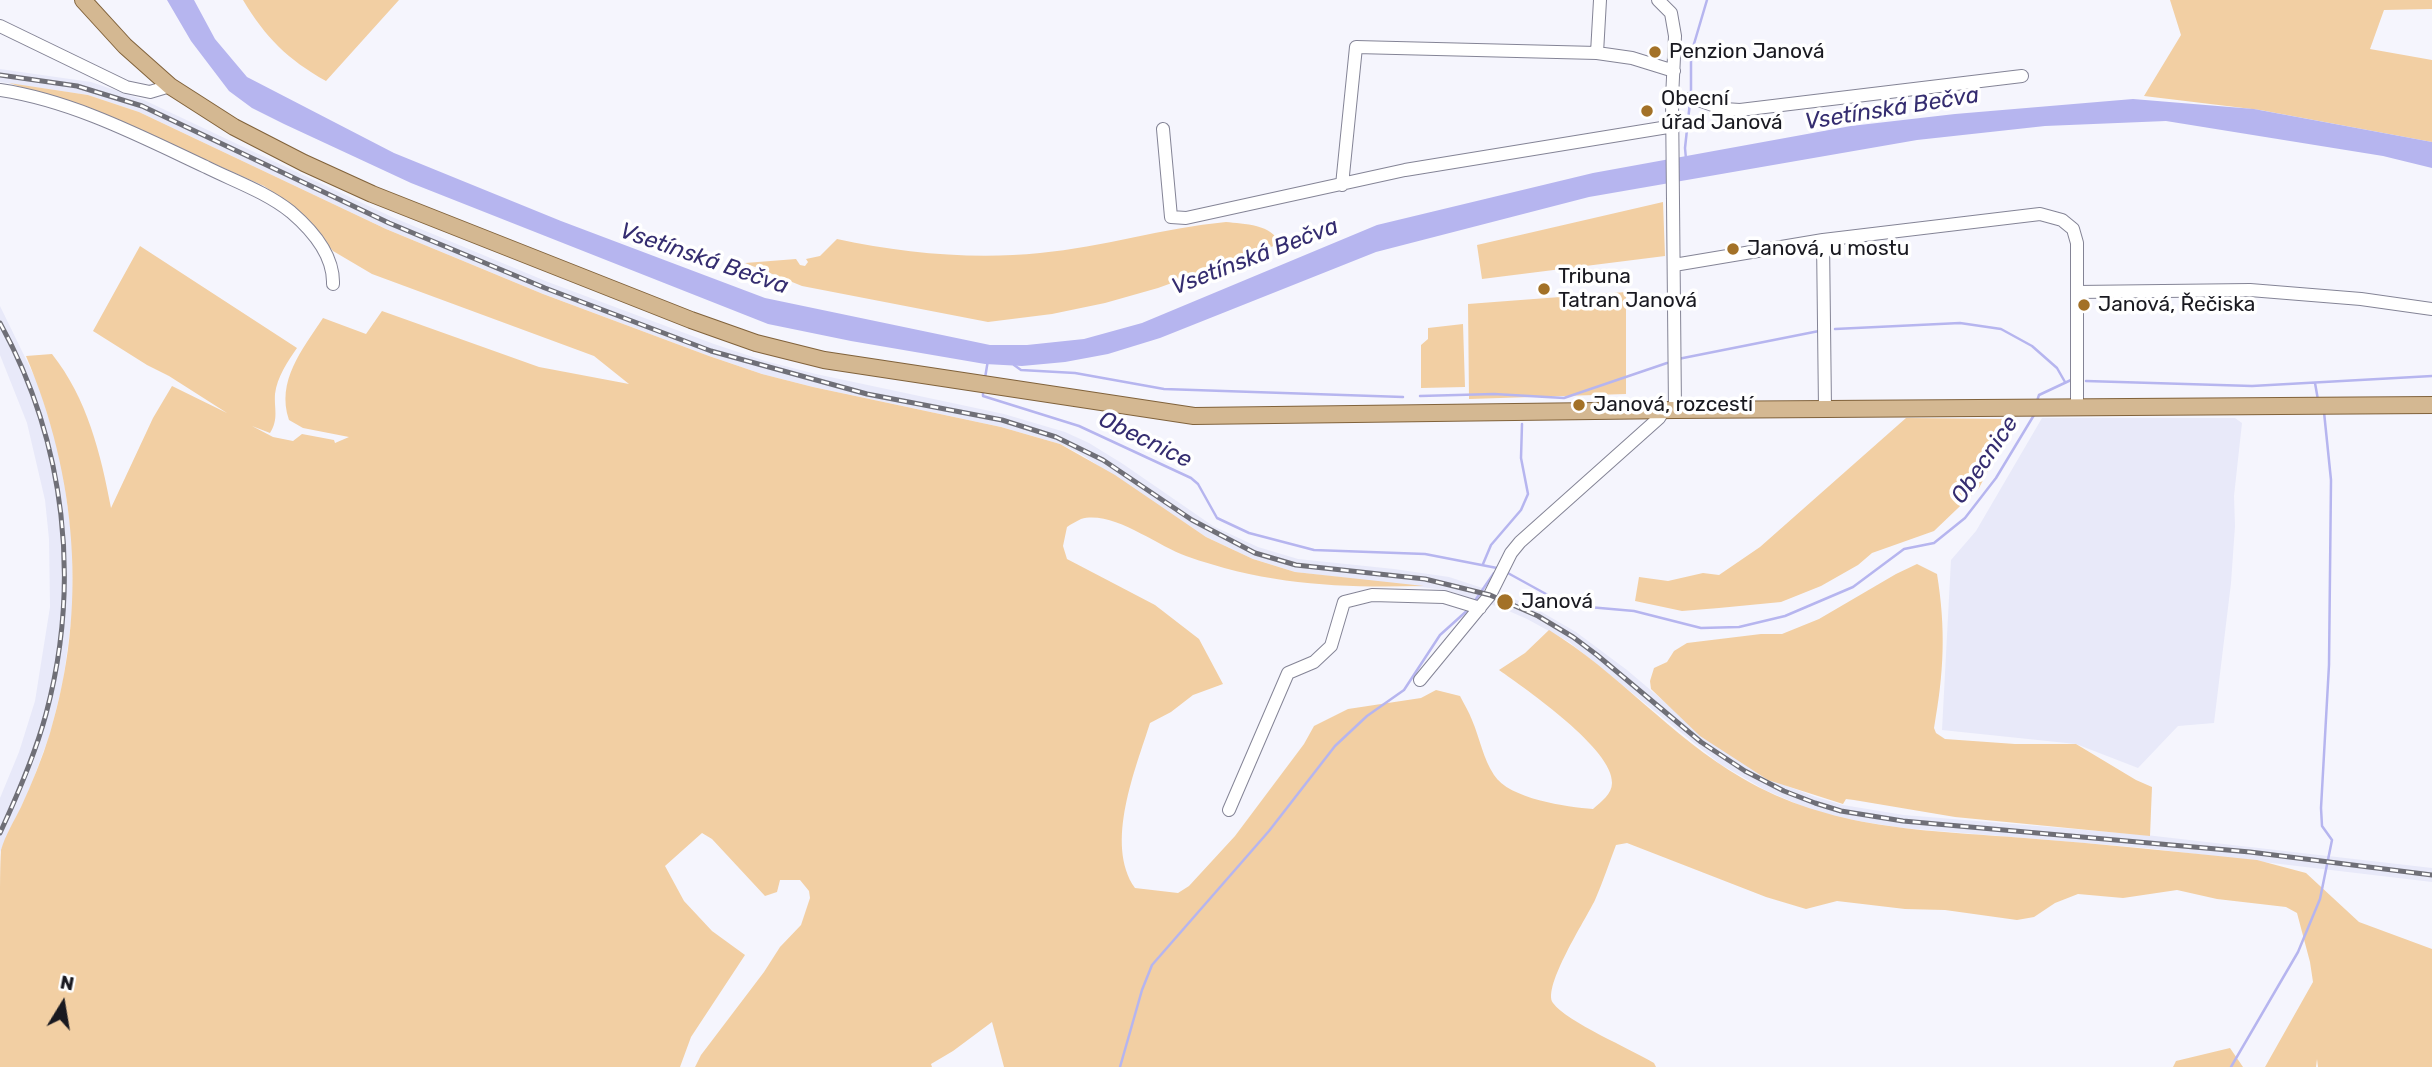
<!DOCTYPE html>
<html>
<head>
<meta charset="utf-8">
<style>
  body { margin:0 }
  #map { position:relative; width:2432px; height:1067px; overflow:hidden; background:#f5f5fd; font-family:Rubik,sans-serif }
  canvas { display:block }
  .north { position:absolute; left:28px; top:969px; width:70px; height:70px; -webkit-text-stroke:5px #fff; paint-order:stroke; rotate:11deg; font-size:19px; font-weight:700; line-height:28px; text-align:center; color:#191920 }
  .north::after { content:''; display:block; margin:auto; width:24px; height:32px; background:#191920; clip-path:polygon(50% 0,100% 100%,50% 72%,0 100%) }
</style>
</head>
<body>
<div id="map">
<canvas width="2432" height="1067"></canvas>
<div class="north">N</div>
</div>
<script>
const ctx = document.querySelector('canvas').getContext('2d');
ctx.lineJoin = 'round';
function paint(path, color) { ctx.fillStyle = color; ctx.fill(path, 'evenodd'); }
function strokePath(path, color, width, dash) { ctx.strokeStyle = color; ctx.lineWidth = width; ctx.lineCap = dash ? 'butt' : 'round'; ctx.setLineDash(dash || []); ctx.stroke(path); }
function write(font, color, halo, rows, align = 'center') {
  ctx.font = font + ' Rubik,sans-serif'; ctx.lineWidth = 7; ctx.setLineDash([]); ctx.textBaseline = 'middle'; ctx.strokeStyle = halo; ctx.fillStyle = color; for (const [text, x, y, turn = 0] of rows) {
    ctx.save(); ctx.translate(x, y); ctx.rotate((+turn || 0) * Math.PI / 180); ctx.textAlign = isNaN(turn) ? turn : align; if (halo) ctx.strokeText(text, 0, 0); ctx.fillText(text, 0, 0); ctx.restore();
  }
}
paint(new Path2D(`
  M0 69 91 82 144 100 392 217 548 282 714 344 765 361 816 374 1004 414 1065 432 1089 443 1123 464 1213 526 1258 547 1298 559 1394 569 1449 577 1507 596 1533 607 1576 632 1627 670 1706 737 1787 786 1816 797 1843 805 1904 815 2146 835 2432 868V882L2145 848 1902 828 1840 818 1811 810 1765 790 1720 764 1569 642 1527 619 1502 608 1446 590 1295 572 1253 559 1206 537 1082 455 1060 444 1001 427 813 387 762 374 709 356 543 294 386 229 139 112 88 95 0 82Z
  M0 306 38 384 60 454 72 537 73 608 63 682 50 734 30 788 0 852V798L19 752 35 701 50 607 49 539 45 500 27 423 0 355Z
  M2042 418H2235L2242 423 2234 496 2235 526 2231 583 2214 723 2178 726 2138 768 2076 744 1942 730 1951 560 1976 531Z`), '#e8e9f9');
paint(new Path2D(`
  M243 0H399L326 81C287 59 266 38 243 0Z
  M2170 0H2432V9L2384 10 2370 49 2432 60V142L2260 110 2144 96 2181 35Z
  M9 83 88 95 139 112 386 229 543 294 709 356 762 374 813 387 1001 427 1060 444 1115 475 1206 537 1253 559 1295 572 1424 586C1337 588 1268 585 1186 556 1157 546 1113 510 1081 519 1077 521 1071 524 1067 527L1063 546 1067 559 1155 605 1199 639 1223 684 1193 695 1171 712 1150 723C1136 768 1104 844 1135 888L1178 893 1189 886 1235 836 1304 744 1314 726 1348 709 1421 698 1436 690 1460 696C1464 704 1469 712 1472 720 1480 739 1483 758 1494 775 1509 799 1567 807 1593 809 1601 802 1612 794 1612 783 1614 750 1526 689 1499 670L1525 653 1549 630C1618 672 1671 737 1742 778 1831 830 1924 830 2024 838 2102 844 2179 852 2257 860L2306 873 2359 922 2432 949V1067H2318L2317 1059 2316 1067H2265L2313 982 2310 962 2297 913 2286 907 2217 899 2177 890 2123 898 2078 894 2055 903 2034 917 2017 920 1945 910 1905 909 1837 901 1806 909 1766 897 1627 843 1616 845C1609 863 1603 882 1595 900 1586 919 1542 987 1553 1003 1567 1022 1631 1049 1654 1063L1656 1067H1004L992 1022 953 1051 931 1064 932 1067H695L701 1055 764 972 780 947 801 925 810 898 809 891 800 880H780L777 892 765 896 712 839 702 833 665 866 684 901 712 931 745 955 691 1037 680 1067H0C0 1014 0 961 0 908 0 892 0 865 1 850 5 836 14 821 21 807 32 783 42 759 50 733 88 608 77 476 26 356L52 354C87 398 101 454 111 508L153 418 172 386 227 413 169 376 147 365 93 331 140 246 297 348C288 361 277 377 275 394 274 409 279 419 270 433L252 426 273 437 293 441 302 434 334 440 335 443 349 437 303 428 289 420C276 381 302 350 323 318L366 334 382 311 539 367 629 384 594 356 372 274 333 251 298 210 264 186 100 113Z
  M1663 202 1665 256 1482 279 1477 245Z
  M1226 222C1243 224 1274 224 1279 244L1158 288 1105 303 1052 314 988 322 802 286 745 263 796 259 800 265 805 266 808 262 806 259 820 256 837 239C902 253 973 260 1040 253 1103 247 1163 228 1226 222Z
  M1626 292V394L1469 399 1468 304Z
  M1463 324 1465 387 1421 388V345L1428 339V328Z
  M1906 418 2009 419 1999 449 1979 488 1934 531 1872 553 1858 565 1821 586 1781 602 1719 608 1682 611 1635 601 1639 577 1668 581 1703 573 1719 575 1760 547Z
  M1917 564 1937 574C1946 629 1944 673 1934 728L1936 733 1945 739 2015 744H2076L2136 780 2152 787 2150 836 1955 817 1854 800 1846 799 1843 804 1768 780 1700 736 1651 689 1650 681 1654 668 1667 662 1674 651 1687 643 1761 634H1782L1819 619 1896 574Z
  M2230 1048 2243 1067H2173L2176 1061Z`), '#f2cfa3');
paint(new Path2D(`
  M167 0H194L215 39 247 77 394 153 561 221 765 298 990 345H1027L1084 339 1142 323 1377 225 1593 173 1851 126 1955 114 2133 99 2254 109 2432 142V168L2383 156 2166 121 2045 126 1917 140 1589 197 1376 252 1160 338 1108 354 1065 362 1022 366 985 364 851 341 768 324 411 183 284 124 252 108 229 91 191 41Z`), '#b6b5ef');
strokePath(new Path2D(`
  M1691 96V54L1707 0
  M1686 159 1685 148 1690 102
  M1835 329 1960 323 2001 329 2032 346 2057 368 2065 382
  M1678 359 1819 331
  M1014 365 1021 370 1075 373 1164 389 1403 397
  M985 378 988 360
  M2086 381 2252 386 2432 376
  M2315 383 2318 400
  M983 392V396L1079 426 1191 478 1198 484 1217 518 1249 533 1314 550 1425 554 1497 568
  M1420 396 1494 394 1564 398 1667 363
  M2037 401 2039 395 2071 380
  M1483 564 1491 545 1521 510 1528 494 1521 458 1522 424
  M1506 572 1566 605 1634 611 1701 628 1739 627 1785 616 1853 587 1904 549 1934 543 1965 518 1996 478 2034 415
  M1474 602 1494 573
  M1120 1067 1142 990 1152 965 1269 831 1335 746 1367 716 1404 690 1440 635 1470 608
  M2231 1067 2298 952 2320 899 2332 840 2322 826 2321 808 2329 665 2331 480 2324 412`), '#b6b5ef', 2.5);
const minor = new Path2D(`
  M1658 0 1671 13 1675 36 1672 98 1675 410
  M0 26 126 87 150 92 170 86
  M1597 53 1600 0
  M0 90C73 101 140 136 206 167 234 181 266 192 291 212 312 230 334 255 333 284
  M1672 98 1698 100 1724 109 1740 110 2022 76
  M1163 129 1171 217 1186 218 1405 170 1674 126
  M1342 185 1356 47 1597 53 1632 58 1674 71
  M1823 240 1825 409
  M1674 265 1823 240 2040 214 2062 220 2073 229 2077 243V407
  M2077 292 2250 290 2361 299 2432 309
  M1420 680 1490 595 1511 553 1520 542 1659 418 1664 410
  M1229 810 1288 673 1314 662 1331 646 1344 602 1372 595 1444 597 1480 608`);
const major = new Path2D(`
  M83 0 125 46 170 86 234 127 304 163 372 194 691 320 756 343 824 360 1194 416 1675 410 2432 405`);
strokePath(minor, '#848496', 14);
strokePath(major, '#80623b', 18);
strokePath(minor, '#fff', 12);
strokePath(major, '#d4b892', 16);
const rail = new Path2D(`
  M0 75 77 86 142 106 389 223 545 288 711 351 867 394 1002 420 1056 437 1103 460 1192 520 1255 553 1296 565 1425 579 1490 595 1538 616 1573 637 1597 655 1701 742 1745 771 1784 791 1815 803 1841 811 1903 821 2250 852 2432 875
  M0 323C66 443 81 583 46 714 35 755 18 794 0 833`);
strokePath(rail, '#6f6f77', 5);
strokePath(rail, '#fff', 2.5, [8]);
for (const [x, y, r, color] of [
  [1655,52,7,"#a37127"],
  [1647,111,7,"#a37127"],
  [1733,249,7,"#a37127"],
  [1544,289,7,"#a37127"],
  [2084,305,7,"#a37127"],
  [1579,405,7,"#a37127"],
  [1505,602,9,"#a37127"]
]) { const dot = new Path2D(); dot.arc(x, y, r, 0, 2 * Math.PI); ctx.fillStyle = color; ctx.fill(dot); strokePath(dot, '#fff', 2.5); }
write('21px', '#191920', '#fff', [
  ["Penzion Janová",1669,52],
  ["Obecní",1661,99],
  ["úřad Janová",1661,123],
  ["Janová, u mostu",1747,249],
  ["Tribuna",1558,277],
  ["Tatran Janová",1558,301],
  ["Janová, Řečiska",2098,305],
  ["Janová, rozcestí",1593,405],
  ["Janová",1521,602]
], 'left');
write('italic 23px', '#352d70', '#fff', [
  ["Vsetínská Bečva",1892,109,-9],
  ["Vsetínská Bečva",1255,257,-21],
  ["Vsetínská Bečva",704,259,19],
  ["Obecnice",1145,440,26],
  ["Obecnice",1985,460,-56]
]);
</script>
</body>
</html>
